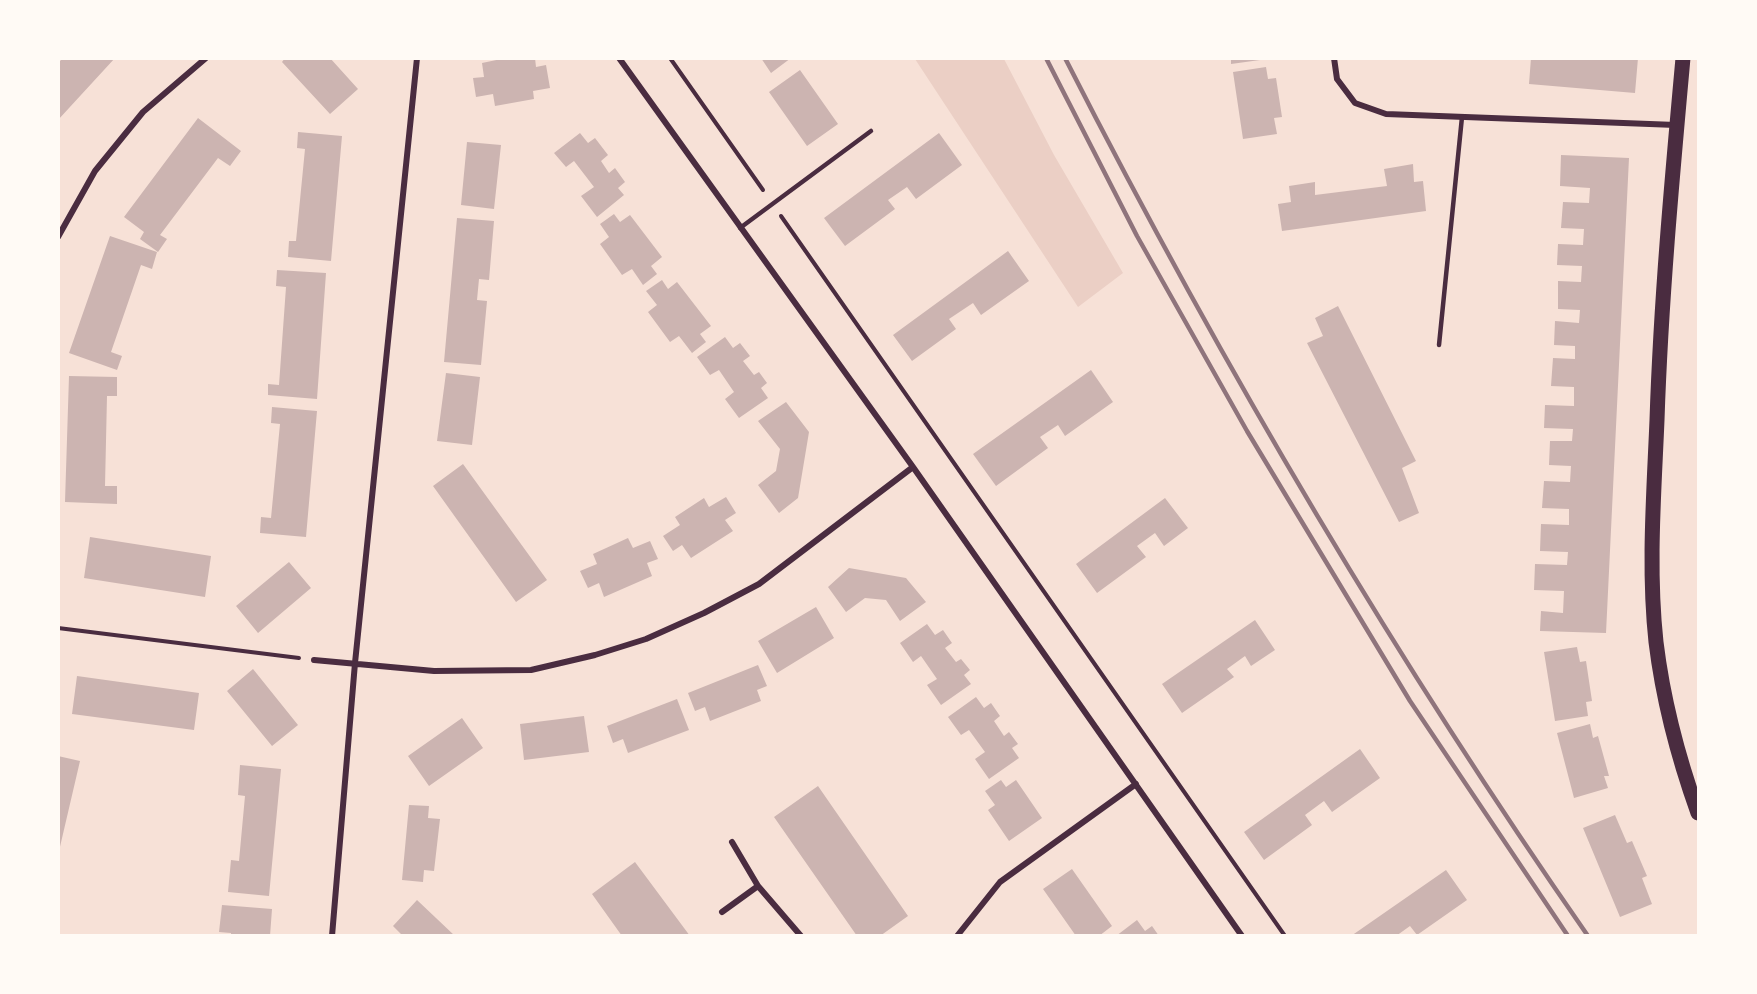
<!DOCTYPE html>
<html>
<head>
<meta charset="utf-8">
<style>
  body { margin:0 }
  #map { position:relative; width:1757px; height:994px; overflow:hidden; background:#f7e1d7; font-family:"Space Grotesk",sans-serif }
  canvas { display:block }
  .frame { position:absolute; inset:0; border:60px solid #fffaf5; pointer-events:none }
</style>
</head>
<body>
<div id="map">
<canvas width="1757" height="994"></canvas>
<div class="frame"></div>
</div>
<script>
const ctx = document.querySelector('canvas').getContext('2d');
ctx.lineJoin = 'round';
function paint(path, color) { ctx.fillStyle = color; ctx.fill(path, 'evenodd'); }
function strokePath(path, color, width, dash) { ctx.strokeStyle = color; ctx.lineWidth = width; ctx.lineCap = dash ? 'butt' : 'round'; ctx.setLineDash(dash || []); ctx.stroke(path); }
paint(new Path2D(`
  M915 59H1004L1054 155 1123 273 1078 307Z`), '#ebcfc5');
paint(new Path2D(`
  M63 58H115L58 120V63Z
  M285 58H330L358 89 330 114 282 62Z
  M506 58H535L536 67 546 65 550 88 533 91 534 99 495 106 493 94 476 97 473 78 484 77 482 63Z
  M761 58H791L771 73Z
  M1231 58H1260V60L1231 64Z
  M1531 58H1638L1635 93 1529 84Z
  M1266 67 1268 79 1276 78 1282 117 1274 118 1277 134 1243 139 1233 72Z
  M800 70 838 124 807 146 769 92Z
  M198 118 241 151 230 166 218 158 160 235 167 239 158 252 140 239 144 232 124 217Z
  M298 132 342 136 331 261 288 257 289 241H296L305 149 297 148Z
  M580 133 588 143 595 138 608 155 601 161 609 173 615 168 625 182 618 188 624 195 597 217 581 196 594 187 574 161 566 167 554 153Z
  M939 133 962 165 916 199 907 187 888 200 895 209 845 246 824 218Z
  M467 142 501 145 494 209 461 205Z
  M1561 155 1629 158 1606 633 1540 631 1541 611 1563 613 1564 591 1534 590 1535 564 1567 565 1568 552 1540 551 1541 524 1569 525V509L1542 508 1544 481 1570 482 1571 466 1549 465 1550 441H1572L1573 429 1544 428 1545 405 1574 406V387L1551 386 1553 358 1575 359V346L1554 345 1555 321 1579 323 1580 310 1558 309V281L1581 282 1582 266 1557 265 1558 244 1583 245 1584 229 1561 228 1563 202 1589 203 1590 188 1560 186Z
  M1413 164 1414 182 1423 181 1426 211 1282 231 1278 204 1291 202 1289 186 1315 182V195L1387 186 1384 169Z
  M614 214 620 222 630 215 662 257 651 266 657 274 643 285 632 269 622 275 600 244 609 237 600 224Z
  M457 218 494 221 489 280 479 279 477 300 487 301 481 365 444 362Z
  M110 236 157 252 152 269 141 265 111 352 122 356 117 370 69 353Z
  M1008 251 1029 281 981 315 973 303 949 319 956 329 912 361 893 335Z
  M277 270 326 273 317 399 268 395V384L279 385 286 287 276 286Z
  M662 280 668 289 677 282 711 326 700 334 706 342 692 353 679 336 670 342 648 312 657 305 646 291Z
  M1338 306 1416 461 1402 468 1419 513 1399 522 1307 343 1323 336 1315 318Z
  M725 337 733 348 740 343 750 356 743 361 754 375 759 372 767 383 761 388 768 398 739 418 725 399 734 392 719 370 710 375 697 357Z
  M1091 370 1113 402 1065 436 1058 425 1040 437 1048 448 996 486 973 454Z
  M446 373 480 377 472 445 437 441Z
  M69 376 117 377V396H107L105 486H117V504L65 502Z
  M786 402 809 432 798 498 779 513 758 485 776 471 780 449 758 421Z
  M272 407 317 411 306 537 260 533 261 517 271 518 280 424 271 423Z
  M463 464 547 580 516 602 433 486Z
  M726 497 736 513 725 520 733 531 691 558 682 545 673 551 663 536 680 525 675 517 704 498 709 507Z
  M1165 498 1188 528 1164 546 1155 533 1137 546 1146 557 1097 593 1076 564Z
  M90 537 211 556 205 597 84 578Z
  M628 538 633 548 650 541 658 559 647 563 652 576 604 597 599 583 588 588 580 571 597 564 593 554Z
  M289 562 311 588 258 633 236 606Z
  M849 568 906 578 926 602 900 621 886 600 865 598 846 612 828 587Z
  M816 607 834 638 777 673 758 641Z
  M1255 620 1275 650 1251 666 1245 656 1227 669 1234 677 1182 713 1162 684Z
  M927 624 935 635 943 630 952 643 945 648 956 662 961 659 970 670 964 675 971 684 941 705 927 685 937 679 921 656 913 662 900 643Z
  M1577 647 1580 662 1586 661 1592 701 1586 702 1588 716 1555 721 1544 652Z
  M758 665 767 686 757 690 761 701 710 721 705 707 695 711 688 693Z
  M253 669 298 725 272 746 227 691Z
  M77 676 199 693 194 730 72 714Z
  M976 697 984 708 991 703 1000 716 994 721 1004 736 1009 732 1018 744 1012 748 1019 758 989 779 975 759 985 752 969 730 961 735 948 717Z
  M677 699 689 730 628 753 623 739 613 743 607 726Z
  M584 716 589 752 524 760 520 724Z
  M462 718 483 748 429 786 408 756Z
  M1590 724 1593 738 1598 736 1609 776H1604L1608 788 1574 798 1557 733Z
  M1360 749 1380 778 1332 812 1324 801 1305 815 1312 825 1264 860 1244 832Z
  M58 756 80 761 59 851H58Z
  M240 765 281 769 269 896 228 892 231 860 239 861 245 796 238 795Z
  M1001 780 1006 787 1016 780 1042 818 1009 841 988 810 995 805 985 791Z
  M818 786 908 916 880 936H857L774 817Z
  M409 805 429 806 428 818 440 819 434 871 424 870 423 882 402 880Z
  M1615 815 1627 843 1632 841 1647 876 1642 878 1652 904 1620 917 1583 828Z
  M635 862 690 936H622L592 894Z
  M1072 869 1112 926 1099 936H1076L1043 889Z
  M1446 870 1467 900 1417 935 1410 926 1396 936H1351Z
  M417 900 455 936H403L393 926Z
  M222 905 272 909 270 936H231V933L219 932Z
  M1137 920 1145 931 1152 926 1159 936H1116Z`), '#ccb4b1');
strokePath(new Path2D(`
  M670 58 763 190
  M781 216 1285 936
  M58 628 299 658`), '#4a2c40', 4);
strokePath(new Path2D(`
  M740 228 871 131
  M1439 345 1462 117`), '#4a2c40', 4.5);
strokePath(new Path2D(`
  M619 58 913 467 1242 936
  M1334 58 1337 79 1355 103 1386 114 1676 125
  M58 237 95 171 143 112 206 58
  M314 660 434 671 531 670 595 655 646 639 704 613 759 584 913 467
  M732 842 758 886 801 936
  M722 912 758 886
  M332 936 355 663 417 58
  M957 936 1000 882 1136 784`), '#4a2c40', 6);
strokePath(new Path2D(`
  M1683 58C1672 179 1661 299 1657 420 1654 493 1648 568 1656 642 1663 700 1678 757 1698 813`), '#4a2c40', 15);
strokePath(new Path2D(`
  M1046 58 1137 236 1247 431 1410 701 1568 936
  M1065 58C1220 362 1393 656 1588 936`), '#8f747c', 4.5);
</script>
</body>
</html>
